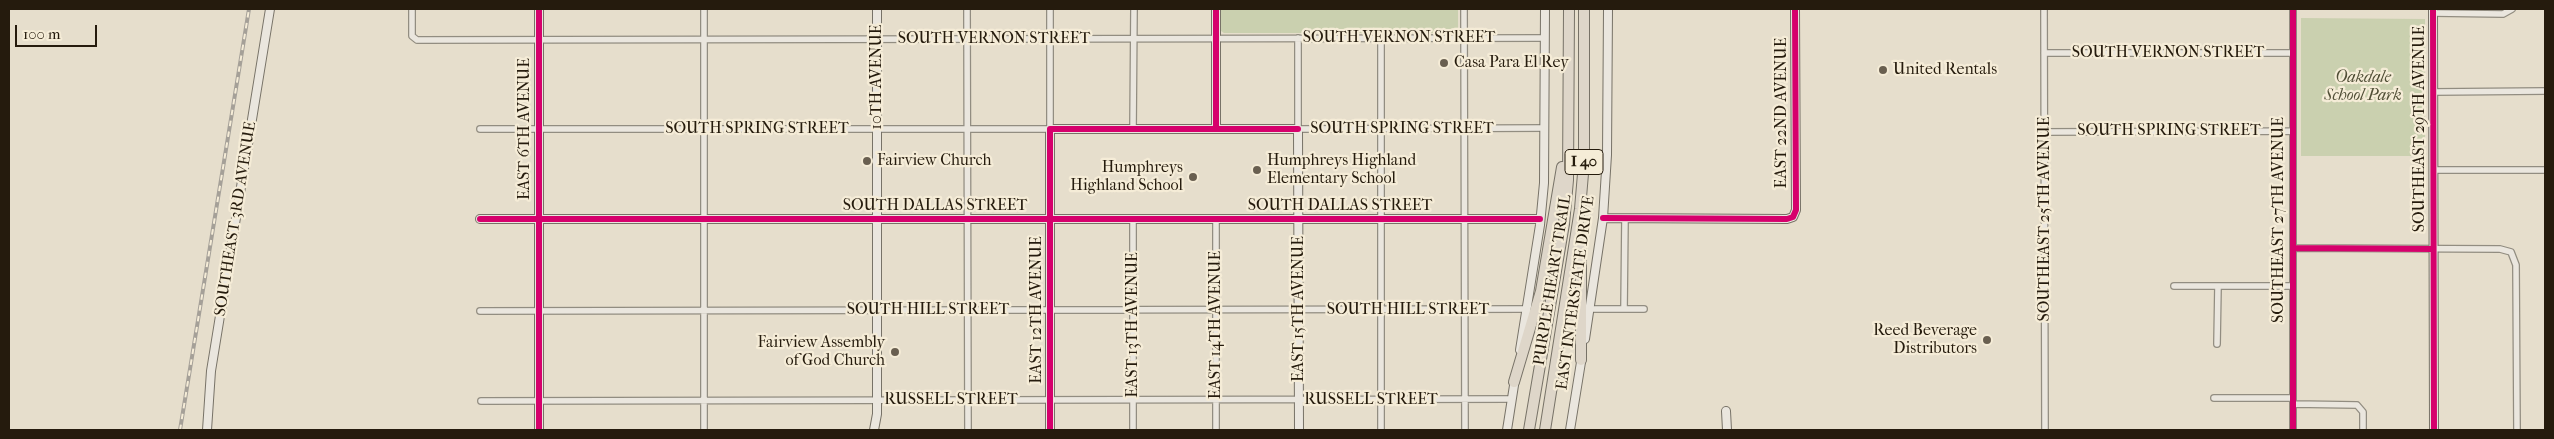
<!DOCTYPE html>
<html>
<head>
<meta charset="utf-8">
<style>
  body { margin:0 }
  #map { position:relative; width:2554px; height:439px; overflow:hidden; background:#e6decc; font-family:"IM FELL French Canon",serif }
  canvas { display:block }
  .frame { position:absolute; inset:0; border:10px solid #251b0d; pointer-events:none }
  .scale { position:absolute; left:15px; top:25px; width:82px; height:22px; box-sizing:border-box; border:2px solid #251b0d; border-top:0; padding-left:6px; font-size:15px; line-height:18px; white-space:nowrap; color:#251b0d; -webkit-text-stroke:4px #f5ecd7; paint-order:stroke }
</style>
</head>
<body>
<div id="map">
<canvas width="2554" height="439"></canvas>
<div class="frame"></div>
<div class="scale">100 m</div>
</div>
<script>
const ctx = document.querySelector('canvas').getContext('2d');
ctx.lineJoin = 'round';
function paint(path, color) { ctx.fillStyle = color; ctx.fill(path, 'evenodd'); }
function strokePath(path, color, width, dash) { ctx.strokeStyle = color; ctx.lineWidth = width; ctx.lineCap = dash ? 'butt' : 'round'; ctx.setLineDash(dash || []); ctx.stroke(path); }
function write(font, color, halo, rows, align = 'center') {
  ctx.font = font + ' "IM FELL French Canon",serif'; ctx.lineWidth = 4.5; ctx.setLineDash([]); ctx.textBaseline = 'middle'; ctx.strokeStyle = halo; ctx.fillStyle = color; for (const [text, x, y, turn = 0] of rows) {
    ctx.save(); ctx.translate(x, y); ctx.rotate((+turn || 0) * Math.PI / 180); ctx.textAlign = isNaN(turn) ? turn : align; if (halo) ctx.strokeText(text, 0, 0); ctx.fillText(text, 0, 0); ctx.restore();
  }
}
paint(new Path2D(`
  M1221 9H1458V31L1456 33H1224L1221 31Z
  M2301 18 2425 19V156H2301Z`), '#cad0af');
const street = new Path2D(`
  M412 9V36L417 40 1545 38
  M704 9V430
  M967 9 968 430
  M1464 9 1465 430
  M2044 9 2045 430
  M2293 9V430
  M2433 13 2503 14 2512 9
  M1298 38V129L1545 128
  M1381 38V430
  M2044 53H2293
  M2434 92 2545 91
  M480 129H1050V9
  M1133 129 1134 9
  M2045 132 2293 131
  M2434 170H2545
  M1216 220V430
  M2293 248 2500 249 2511 252 2516 265 2517 430
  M2174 286H2293
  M1590 309H1644
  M1624 309 1625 218
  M480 311 1526 309
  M2217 344 2218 286
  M2214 398H2293
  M481 401 1512 399
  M2293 404 2357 405 2363 412V430
  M1133 430V219`);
const secondary = new Path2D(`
  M1216 9V129
  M2433 9 2434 430
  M1603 218 1787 219 1793 217 1796 210 1795 9
  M480 219H1540
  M1585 339 1603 218 1607 155 1608 9
  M1520 350 1540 225 1544 183 1545 9
  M1726 411 1727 430
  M207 430 211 371 270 9
  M539 430V9
  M874 430 877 414V9
  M1050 430V129H1298L1299 430
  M1507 430 1515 379
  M1570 430 1582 356`);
const highway = new Path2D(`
  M1581 239V360
  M1514 382 1541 291 1562 167
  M1529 430 1564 224 1568 180 1569 9
  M1545 430 1580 209 1584 162V9`);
strokePath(street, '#928d81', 8);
strokePath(secondary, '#777267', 10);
strokePath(highway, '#777267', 12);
strokePath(street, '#eae6de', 5.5);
strokePath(secondary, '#eae6de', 8);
strokePath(highway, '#ded6c9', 10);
const rail = new Path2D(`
  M180 430 249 9`);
strokePath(rail, '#a5a098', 4);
strokePath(rail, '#f5ecd7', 2, [5.5]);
strokePath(new Path2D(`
  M1216 9V129
  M2293 9V430
  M2433 9 2434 430
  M1603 218 1787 219 1793 217 1796 210 1795 9
  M480 219H1540
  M2293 248 2433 249
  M539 430V9
  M1050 430V129H1298`), '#d6006c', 6);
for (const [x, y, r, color] of [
  [1444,63,5,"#695f50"],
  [1883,70,5,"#695f50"],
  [867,161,5,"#695f50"],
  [1257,170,5,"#695f50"],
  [1193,177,5,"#695f50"],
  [1987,340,5,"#695f50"],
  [895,352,5,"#695f50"]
]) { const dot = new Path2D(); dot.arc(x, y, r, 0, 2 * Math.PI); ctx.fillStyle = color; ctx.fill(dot); strokePath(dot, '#f5ecd7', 2); }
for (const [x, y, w] of [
  [1584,162,38]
]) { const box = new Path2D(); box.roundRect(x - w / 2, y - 12.5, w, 25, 4); ctx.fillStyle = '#f5ecd7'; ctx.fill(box); strokePath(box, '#251b0d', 1); }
write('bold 15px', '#251b0d', null, [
  ["I 40",1584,162]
]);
write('16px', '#251b0d', '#f5ecd7', [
  ["SOUTH VERNON STREET",1399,38],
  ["SOUTH VERNON STREET",994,39],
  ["SOUTH VERNON STREET",2168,53],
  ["10TH AVENUE",877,77,-90],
  ["EAST 22ND AVENUE",1782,113,-90],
  ["EAST 6TH AVENUE",525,129,-90],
  ["SOUTH SPRING STREET",757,129],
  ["SOUTH SPRING STREET",1402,129],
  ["SOUTHEAST 29TH AVENUE",2420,129,-90],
  ["SOUTH SPRING STREET",2169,131],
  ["SOUTH DALLAS STREET",935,206],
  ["SOUTH DALLAS STREET",1340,206],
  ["SOUTHEAST 3RD AVENUE",236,219,-81],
  ["SOUTHEAST 25TH AVENUE",2045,219,-90],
  ["SOUTHEAST 27TH AVENUE",2279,220,-90],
  ["PURPLE HEART TRAIL",1553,280,-81],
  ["EAST INTERSTATE DRIVE",1576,293,-82],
  ["EAST 15TH AVENUE",1299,309,-90],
  ["SOUTH HILL STREET",928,310],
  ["EAST 12TH AVENUE",1037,310,-90],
  ["SOUTH HILL STREET",1408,310],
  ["EAST 13TH AVENUE",1133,325,-90],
  ["EAST 14TH AVENUE",1216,325,-90],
  ["RUSSELL STREET",951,400],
  ["RUSSELL STREET",1371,400]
]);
write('16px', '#251b0d', '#f5ecd7', [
  ["Casa Para El Rey",1454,63],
  ["United Rentals",1893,70],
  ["Fairview Church",877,161],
  ["Humphreys Highland",1267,161],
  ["Elementary School",1267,179],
  ["Humphreys",1183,168,"right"],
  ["Highland School",1183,186,"right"],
  ["Reed Beverage",1977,331,"right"],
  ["Distributors",1977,349,"right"],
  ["Fairview Assembly",885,343,"right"],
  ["of God Church",885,361,"right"]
], 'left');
write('italic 16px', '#504e36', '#f5ecd7', [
  ["Oakdale",2363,78],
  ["School Park",2363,96]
]);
</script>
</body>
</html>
